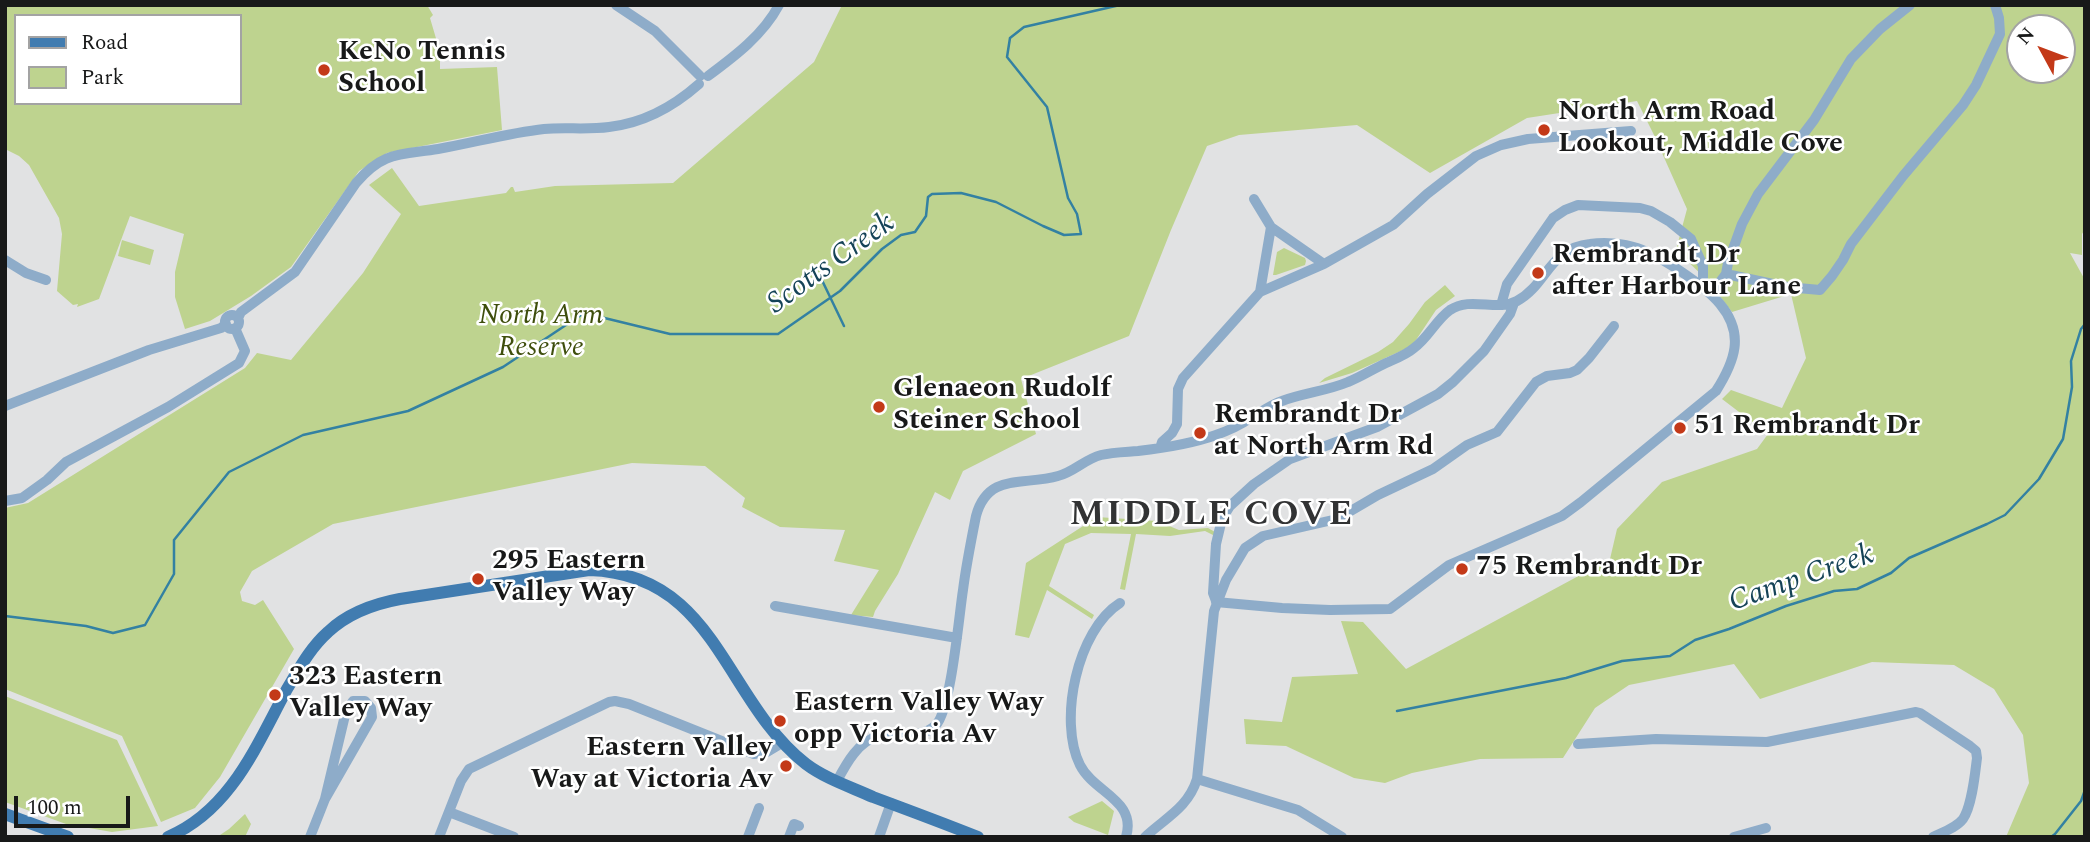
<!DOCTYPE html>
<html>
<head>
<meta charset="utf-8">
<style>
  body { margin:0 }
  #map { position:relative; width:2090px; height:842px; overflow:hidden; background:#e1e2e3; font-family:Spectral,serif }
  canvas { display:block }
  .frame { position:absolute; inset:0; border:7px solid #181919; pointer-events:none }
  .legend { position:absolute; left:14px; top:14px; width:228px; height:91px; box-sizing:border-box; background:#fff; border:2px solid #a3a3a3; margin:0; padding:9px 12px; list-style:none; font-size:21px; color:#181919 }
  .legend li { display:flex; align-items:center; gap:14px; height:35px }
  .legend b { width:35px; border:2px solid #a3a3a3 }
  .north { position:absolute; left:2006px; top:14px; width:70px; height:70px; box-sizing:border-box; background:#fff; border:2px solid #a3a3a3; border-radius:50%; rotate:311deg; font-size:19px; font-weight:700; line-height:28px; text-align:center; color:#181919 }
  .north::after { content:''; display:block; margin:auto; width:24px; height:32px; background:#c33918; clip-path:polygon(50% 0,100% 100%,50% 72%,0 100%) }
  .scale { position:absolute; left:14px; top:796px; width:116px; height:32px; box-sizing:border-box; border:4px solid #181919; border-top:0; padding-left:9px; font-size:21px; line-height:24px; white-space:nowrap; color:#181919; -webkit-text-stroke:5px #fff; paint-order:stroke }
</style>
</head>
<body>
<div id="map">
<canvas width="2090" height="842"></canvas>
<div class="frame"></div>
<ul class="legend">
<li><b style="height:9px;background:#417cb0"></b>Road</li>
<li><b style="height:19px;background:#bed38f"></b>Park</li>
</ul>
<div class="north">N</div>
<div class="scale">100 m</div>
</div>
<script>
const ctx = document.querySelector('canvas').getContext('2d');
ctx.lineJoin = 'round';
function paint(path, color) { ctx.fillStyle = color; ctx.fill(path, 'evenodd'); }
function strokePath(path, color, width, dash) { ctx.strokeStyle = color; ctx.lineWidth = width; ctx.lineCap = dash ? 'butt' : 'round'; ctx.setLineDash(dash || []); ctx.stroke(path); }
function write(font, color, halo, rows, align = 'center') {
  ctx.font = font + ' Spectral,serif'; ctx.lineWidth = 5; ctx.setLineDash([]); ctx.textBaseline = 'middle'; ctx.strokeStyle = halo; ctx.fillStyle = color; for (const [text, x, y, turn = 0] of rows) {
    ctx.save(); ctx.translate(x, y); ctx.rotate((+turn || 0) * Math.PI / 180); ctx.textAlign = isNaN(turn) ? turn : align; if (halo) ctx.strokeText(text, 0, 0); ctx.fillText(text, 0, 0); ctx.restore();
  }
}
paint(new Path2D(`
  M5 5H427L433 15 430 18 440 52V69L497 67 502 130 387 153 359 171 291 267 251 296 210 321 185 329 175 297V272L184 234 130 216 99 299 77 307 78 304 73 305 57 291 62 234 59 218 29 165 19 156 5 149ZM16 16H240V103H16Z
  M842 5H2085V229L2082 234V255L2070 253 2085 280V837H2006L2029 783 2023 735 1994 689 1954 665 1872 662 1760 699 1734 664 1629 685 1595 708 1563 758 1480 759 1412 773 1385 783 1354 778 1286 746 1246 744 1244 719 1282 722 1292 677 1358 674 1341 621 1363 622 1406 669 1610 559 1617 529 1662 482 1757 449 1768 434 1722 399 1731 390 1782 408 1806 358 1791 294 1732 312 1709 282 1676 250 1687 209 1654 135 1637 101 1527 118 1430 173 1357 125 1239 135 1207 146 1171 230 1129 336 1021 379 1036 434 963 471 950 500 935 492 898 574 875 611 873 617 851 615 879 570 834 561 845 530 780 527 742 507 745 498 705 466 632 463 333 524 252 571 240 592 242 601 255 605 263 600 294 649 220 777 195 808 161 822 122 736 5 689V508L28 503 245 368 257 353 291 360 363 273 401 214 369 185 392 168 419 206 506 193 511 187H513L515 192 555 186 673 183 814 62ZM2020 28H2062V70H2020Z
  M122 240 154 250 150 265 118 256Z
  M1284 248 1305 258 1306 261 1305 265 1276 275H1273L1277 252Z
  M1445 285 1455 296 1436 310 1412 346 1352 373 1319 383 1325 378 1378 352 1393 342 1409 324 1425 302Z
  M1097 517 1157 521 1179 530 1208 528 1215 532V536L1205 531 1170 536 1136 534 1125 590 1120 589 1131 534 1091 533 1065 544 1049 586 1094 615 1092 619 1047 590 1029 638 1015 635 1026 563Z
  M5 696 117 740 158 826 112 832 66 824 5 802Z
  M1102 801 1114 811 1108 835 1074 822 1068 817Z
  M245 814 251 824 245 837H217L229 829Z`), '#bed38f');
strokePath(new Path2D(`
  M819 274 844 326
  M5 616 86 626 113 633 145 625 174 574V540L229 472 303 435 408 411 503 367 584 313 670 334H778L840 291 882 249 901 235 915 232 926 216 928 197 932 194 961 193 996 202 1043 226 1064 235 1081 234 1077 214 1068 198 1047 107 1007 57 1010 38 1024 27 1120 5
  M1397 711 1566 678 1622 661 1670 656 1695 640 1729 629 1786 606 1834 591 1857 589 1891 573 1909 558 1987 524 2005 515 2039 479 2063 439 2072 387 2071 361 2081 329 2085 324
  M2051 837 2055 834 2081 801 2085 790`), '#3381a2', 2.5);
strokePath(new Path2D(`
  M616 5 655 31 700 76
  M708 76C735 56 763 35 779 5
  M1254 199 1271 227 1260 292
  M1271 227 1324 264
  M5 260 26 273 46 280
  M1726 274 1787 287 1820 290 1832 276 1843 260 1851 244 1903 176 1963 105 1976 85 2000 34 1999 18 1995 5
  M1711 294 1726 274 1728 263 1742 224 1758 194 1814 120 1851 59 1880 29 1910 5
  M1501 305 1507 284 1553 218 1565 210 1578 205 1640 208 1651 211 1670 222 1691 239 1703 266V287
  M225 322a7 7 0 1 1 14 0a7 7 0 1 1-14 0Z
  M238 318 241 312 295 272 356 183C383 151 400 155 438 149 473 143 508 133 544 129 565 127 587 130 609 127 644 123 673 107 699 84
  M5 406 149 350 221 328 226 324
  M1160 448 1162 442 1172 433 1177 424 1178 389 1183 378 1260 292 1324 264 1393 225 1427 194 1476 156 1501 145 1528 139 1631 131
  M5 501 22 498 47 480 66 462 168 407 239 363 245 351 235 328
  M1216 601 1213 593 1216 544 1222 519 1230 506 1254 484 1290 459 1377 427 1438 394 1453 382 1484 351 1510 314 1514 303
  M1120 603C1077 630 1058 721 1080 765 1094 793 1137 800 1126 837
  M775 606 957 638
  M1578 744 1656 739 1767 742 1916 712 1920 713 1970 746 1976 751 1977 758C1975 774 1972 806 1963 819 1956 828 1943 832 1933 837
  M1197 779 1298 810 1342 837
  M837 781C846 764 858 741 879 736 899 731 919 741 936 725 951 710 959 615 963 590 966 566 971 541 976 516 988 472 1024 486 1058 476 1074 472 1085 459 1101 455 1113 452 1126 452 1138 451 1164 448 1191 444 1216 435 1227 431 1239 426 1249 419 1260 413 1270 405 1282 401 1303 393 1327 391 1348 382 1361 377 1373 369 1386 363 1395 359 1406 355 1414 348 1428 338 1436 320 1450 310 1471 296 1497 312 1517 301 1547 285 1549 248 1590 244 1604 242 1623 243 1637 248 1661 256 1704 285 1720 304 1745 334 1735 361 1716 391L1581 502 1562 516 1449 565 1390 609 1330 610 1282 608 1216 602
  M449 812 514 837
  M310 837 325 799 372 717 371 708 365 701H353L346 711 325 799
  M439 837 461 781 469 769 609 702 615 701 629 704 754 754 767 752 782 743
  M748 837 759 808
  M789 837 794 824 799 826
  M879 837 891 803
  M1145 837C1165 818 1188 808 1197 779L1214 611 1226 580 1245 548 1263 536 1337 519 1378 495 1433 469 1467 445 1497 432 1536 382 1547 376 1570 373 1577 370 1589 358 1614 326
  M1734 837 1766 828`), '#8eacc9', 10);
strokePath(new Path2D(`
  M5 814 68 837
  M168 837C231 810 256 746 287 689 299 669 310 648 328 632 348 613 373 604 400 599L589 570C717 574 723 699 806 764 826 779 851 787 873 797 908 810 943 823 978 837`), '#417cb0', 12);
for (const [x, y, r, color] of [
  [324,70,7,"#c33918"],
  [1544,130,7,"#c33918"],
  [1538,273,7,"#c33918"],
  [879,407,7,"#c33918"],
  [1680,428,7,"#c33918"],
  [1200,433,7,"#c33918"],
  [1462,569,7,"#c33918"],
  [478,579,7,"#c33918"],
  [275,695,7,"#c33918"],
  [780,721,7,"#c33918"],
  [786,766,7,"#c33918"]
]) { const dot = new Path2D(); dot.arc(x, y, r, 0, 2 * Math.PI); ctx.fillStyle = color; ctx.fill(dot); strokePath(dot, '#fff', 2.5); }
write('bold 28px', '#181919', '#fff', [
  ["KeNo Tennis",338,54],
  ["School",338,86],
  ["North Arm Road",1558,114],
  ["Lookout, Middle Cove",1558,146],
  ["Rembrandt Dr",1552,257],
  ["after Harbour Lane",1552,289],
  ["Glenaeon Rudolf",893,391],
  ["Steiner School",893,423],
  ["Rembrandt Dr",1214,417],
  ["at North Arm Rd",1214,449],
  ["51 Rembrandt Dr",1694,428],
  ["295 Eastern",492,563],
  ["Valley Way",492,595],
  ["75 Rembrandt Dr",1476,569],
  ["323 Eastern",289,679],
  ["Valley Way",289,711],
  ["Eastern Valley Way",794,705],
  ["opp Victoria Av",794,737],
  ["Eastern Valley",772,750,"right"],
  ["Way at Victoria Av",772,782,"right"]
], 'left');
write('italic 28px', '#3e4e0c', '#fff', [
  ["North Arm",541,318],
  ["Reserve",541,350]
]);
write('italic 30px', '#154357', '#fff', [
  ["Scotts Creek",832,265,-36],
  ["Camp Creek",1802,580,-19]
]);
ctx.letterSpacing = '2px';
write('bold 35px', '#323334', '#fff', [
  ["MIDDLE COVE",1212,517]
]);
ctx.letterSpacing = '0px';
</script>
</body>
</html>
